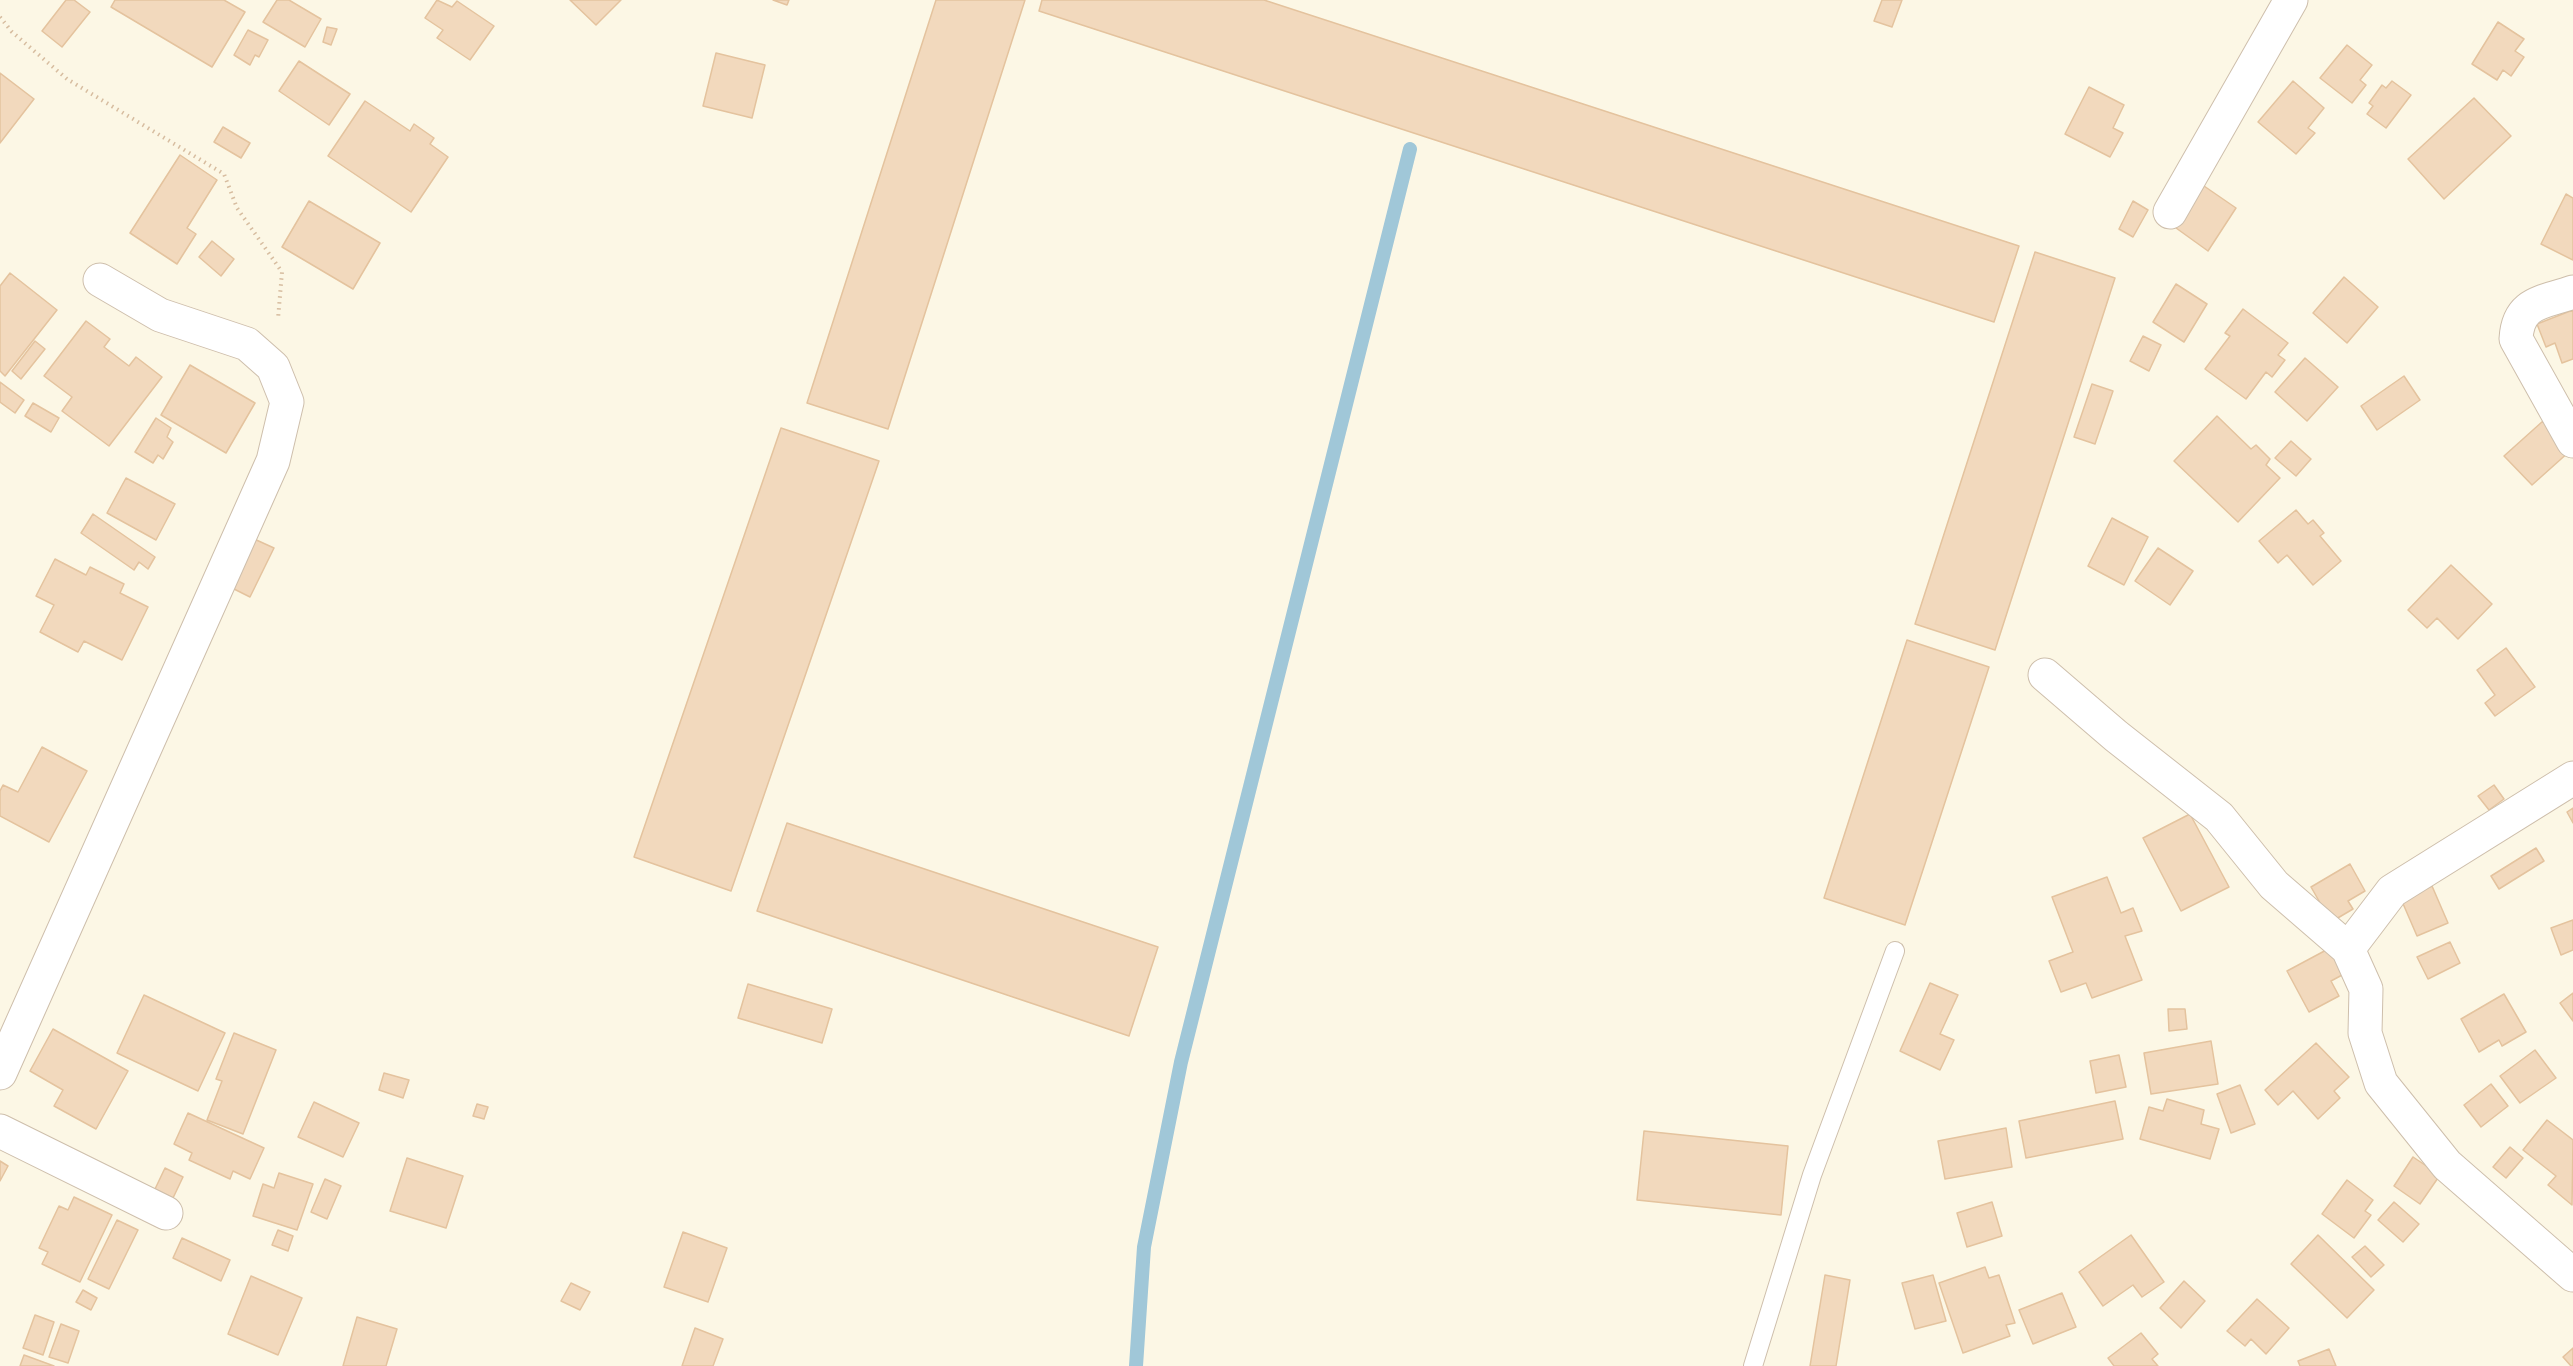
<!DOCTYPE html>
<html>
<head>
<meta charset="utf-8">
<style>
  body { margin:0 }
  canvas { display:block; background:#fcf7e5 }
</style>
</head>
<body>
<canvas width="2573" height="1366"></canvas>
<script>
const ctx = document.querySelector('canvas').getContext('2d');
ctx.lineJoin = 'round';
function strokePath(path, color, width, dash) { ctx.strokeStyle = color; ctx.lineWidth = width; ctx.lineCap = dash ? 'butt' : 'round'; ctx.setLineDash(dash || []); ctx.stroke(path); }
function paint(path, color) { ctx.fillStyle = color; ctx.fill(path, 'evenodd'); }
strokePath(new Path2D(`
  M1136 1366 1144 1247 1181 1062 1410 149`), '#a0c7d8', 14);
const building = new Path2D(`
  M66 0H74L90 12 62 47 42 31Z
  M115 0H224L245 12 212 67 111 7Z
  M277 0H289L321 19 305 47 263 22Z
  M437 0 452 7 457 1 494 26 470 60 437 38 443 30 425 18Z
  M570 0H621L596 25Z
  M773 0H789L787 5Z
  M936 0H1025L888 429 807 403Z
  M1042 0H1264L2019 246 1994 322 1039 11Z
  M1882 0H1902L1892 27 1874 21Z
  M2498 22 2524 39 2515 51 2524 57 2511 76 2503 70 2497 80 2472 64Z
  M327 27 337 29 331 45 323 42Z
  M248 30 268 40 259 57 255 55 250 65 234 55Z
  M2347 45 2372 65 2360 80 2366 85 2352 103 2320 78Z
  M716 53 765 65 752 118 703 106Z
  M299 61 350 94 329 125 279 91Z
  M0 73 34 99 0 143Z
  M2293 81 2324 108 2308 128 2315 133 2296 154 2258 122Z
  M2392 81 2411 95 2386 128 2367 114 2373 106 2369 103 2382 85 2386 88Z
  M2089 87 2124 105 2113 128 2123 133 2110 157 2065 134Z
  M2474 98 2511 136 2444 199 2408 159Z
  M365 101 410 131 414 124 434 138 430 144 448 157 411 212 328 156Z
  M223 127 250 143 241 158 214 142Z
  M180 155 217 180 187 228 196 234 177 264 130 233Z
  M2204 186 2236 208 2208 251 2176 228Z
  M2566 194 2573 198V260L2541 244Z
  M309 201 380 243 353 289 282 247Z
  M2133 201 2148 210 2133 237 2119 229Z
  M212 241 234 259 221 276 199 257Z
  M2035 252 2115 278 1995 650 1915 624Z
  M10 273 57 310 5 376 0 371V286Z
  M2344 277 2378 307 2347 343 2313 313Z
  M2176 284 2207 304 2184 342 2153 322Z
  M2243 309 2288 343 2278 355 2285 360 2272 377 2266 372 2246 399 2205 369 2230 336 2225 333Z
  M2573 310V359L2562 363 2555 343 2546 347 2537 324Z
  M86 321 110 339 104 347 129 366 136 357 162 377 109 446 62 411 72 397 44 376Z
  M2143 336 2161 345 2149 371 2130 361Z
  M35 341 45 349 21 379 12 371Z
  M2305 358 2338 387 2307 421 2275 392Z
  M190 365 255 403 226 453 161 415Z
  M2404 376 2420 400 2377 430 2361 406Z
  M0 382 24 400 15 413 0 402Z
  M2092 384 2113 391 2095 444 2074 437Z
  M33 403 59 418 51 432 25 416Z
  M2217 416 2251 449 2256 445 2270 459 2266 465 2280 478 2238 522 2174 461Z
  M156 418 171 428 167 437 173 442 163 459 158 455 153 463 135 452Z
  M2543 421 2570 451 2532 485 2504 456Z
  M781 428 879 461 731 891 634 857Z
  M2291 441 2311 459 2296 476 2275 458Z
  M126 478 175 504 156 540 107 513Z
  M2296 510 2308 524 2313 520 2324 533 2320 536 2341 561 2313 585 2287 555 2278 563 2259 541Z
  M93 514 155 557 148 569 139 562 134 570 81 533Z
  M2112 518 2148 537 2124 585 2088 566Z
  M252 538 274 548 250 597 228 586Z
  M2158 548 2193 571 2170 605 2135 581Z
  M55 559 86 575 90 567 124 584 120 593 148 607 122 660 84 641 78 652 40 632 54 605 36 596Z
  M2451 565 2492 604 2458 639 2437 618 2427 628 2408 610Z
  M1907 640 1989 667 1905 925 1824 898Z
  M2506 648 2535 687 2495 716 2485 703 2495 695 2477 670Z
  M42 747 87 771 49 842 0 816V791L3 785 18 792Z
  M2494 785 2504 799 2489 810 2478 796Z
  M2573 808V823L2567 812Z
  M2190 814 2229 887 2181 911 2143 838Z
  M787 823 1158 947 1129 1036 757 911Z
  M2536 848 2544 861 2499 889 2491 876Z
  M2350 864 2365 891 2348 901 2353 909 2331 922 2311 887Z
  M2107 877 2121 913 2133 908 2142 931 2125 936 2142 980 2092 998 2086 983 2061 992 2049 961 2073 952 2052 897Z
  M2432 886 2448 923 2417 936 2401 899Z
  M2573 920V950L2561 955 2551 928Z
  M2450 942 2460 963 2428 979 2417 957Z
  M2330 948 2344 974 2331 981 2339 996 2309 1012 2287 971Z
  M1930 983 1958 995 1940 1034 1954 1040 1940 1070 1900 1051Z
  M748 984 832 1009 822 1043 738 1018Z
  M2573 993V1021L2560 1003Z
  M2504 994 2526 1032 2502 1046 2499 1040 2479 1052 2461 1019Z
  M144 995 225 1033 198 1091 117 1053Z
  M2168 1009H2185L2187 1029 2169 1031Z
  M53 1029 128 1071 96 1129 54 1106 63 1090 30 1071Z
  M234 1033 276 1050 243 1134 207 1120 222 1081 216 1079Z
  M2211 1041 2218 1084 2151 1094 2144 1053Z
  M2316 1043 2349 1077 2334 1091 2340 1098 2318 1119 2293 1091 2278 1105 2265 1090Z
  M2535 1050 2556 1078 2520 1103 2500 1076Z
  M2119 1055 2126 1087 2096 1093 2090 1061Z
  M384 1073 409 1080 403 1098 379 1090Z
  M2491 1084 2508 1106 2481 1127 2464 1105Z
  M2240 1085 2255 1124 2231 1133 2217 1094Z
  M2167 1099 2204 1110 2201 1124 2219 1129 2210 1159 2140 1139 2149 1107 2163 1111Z
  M2115 1101 2123 1139 2026 1158 2019 1121Z
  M314 1102 359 1123 343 1157 298 1137Z
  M477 1104 488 1107 484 1119 473 1116Z
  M188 1113 264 1148 250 1179 233 1171 230 1179 189 1160 192 1153 174 1144Z
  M2547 1120 2573 1140 2572 1205 2548 1185 2556 1176 2523 1150Z
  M2006 1128 2012 1167 1945 1179 1938 1141Z
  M1644 1131 1788 1146 1781 1215 1637 1200Z
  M2510 1147 2523 1158 2506 1178 2493 1167Z
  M2413 1157 2440 1175 2420 1204 2394 1186Z
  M407 1158 463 1176 446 1228 390 1211Z
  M0 1161 8 1166 0 1181Z
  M165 1168 183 1177 173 1198 155 1189Z
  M279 1173 313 1184 297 1230 253 1216 263 1184 274 1188Z
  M325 1179 341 1186 327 1219 311 1212Z
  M2347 1180 2373 1200 2365 1211 2371 1215 2354 1238 2322 1214Z
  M74 1197 112 1215 80 1282 42 1264 48 1252 39 1248 59 1206 68 1210Z
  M1992 1202 2002 1236 1967 1247 1957 1213Z
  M2394 1202 2419 1224 2403 1242 2378 1220Z
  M117 1220 138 1230 109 1289 88 1279Z
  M278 1230 293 1236 288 1251 272 1245Z
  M683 1232 727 1248 708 1302 664 1287Z
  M2131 1235 2164 1282 2142 1297 2133 1285 2103 1306 2079 1272Z
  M2318 1235 2374 1290 2347 1318 2291 1264Z
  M182 1238 230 1260 221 1281 173 1258Z
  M2365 1246 2384 1265 2371 1277 2352 1257Z
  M1985 1267 1989 1278 1999 1275 2015 1323 2006 1325 2010 1336 1963 1353 1939 1283Z
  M1825 1275 1850 1280 1836 1366H1810Z
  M1933 1275 1946 1321 1915 1329 1902 1283Z
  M251 1276 302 1298 278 1355 228 1334Z
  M2184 1281 2205 1301 2181 1328 2160 1308Z
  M571 1283 590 1292 580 1310 561 1301Z
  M83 1290 97 1298 91 1310 76 1302Z
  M2062 1293 2076 1327 2033 1344 2019 1310Z
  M2257 1299 2289 1328 2266 1354 2251 1339 2245 1346 2227 1331Z
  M35 1315 54 1322 43 1355 23 1348Z
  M357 1317 397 1329 386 1366H343Z
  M61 1324 79 1331 68 1363 49 1357Z
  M695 1328 723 1339 713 1366H682Z
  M2141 1333 2158 1354 2152 1359 2158 1366H2114L2108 1358Z
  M2573 1348V1366H2571L2563 1357Z
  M2329 1349 2336 1366H2300L2298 1361Z
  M24 1355 54 1366H20Z`);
paint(building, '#f2d9bd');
strokePath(building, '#e4c39e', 1.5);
const service = new Path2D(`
  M1753 1366 1812 1175 1895 951`);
const minor = new Path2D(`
  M2170 212 2291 0
  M2573 292C2543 303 2518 301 2516 339L2573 441
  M2045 675 2116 736 2219 817 2274 885 2348 949 2366 989 2365 1033 2381 1083 2447 1165 2573 1275
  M2348 949 2392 891 2573 778
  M0 1073 273 461 287 402 273 367 247 344 160 315 100 280
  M0 1131 166 1213`);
strokePath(service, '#cebfac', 20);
strokePath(minor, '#cebfac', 35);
strokePath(new Path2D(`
  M0 17 12 32 67 79 224 174 237 208 282 272 278 319`), '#d7bda0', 4, [1.5, 4.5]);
strokePath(service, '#fff', 18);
strokePath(minor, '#fff', 33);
</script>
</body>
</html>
